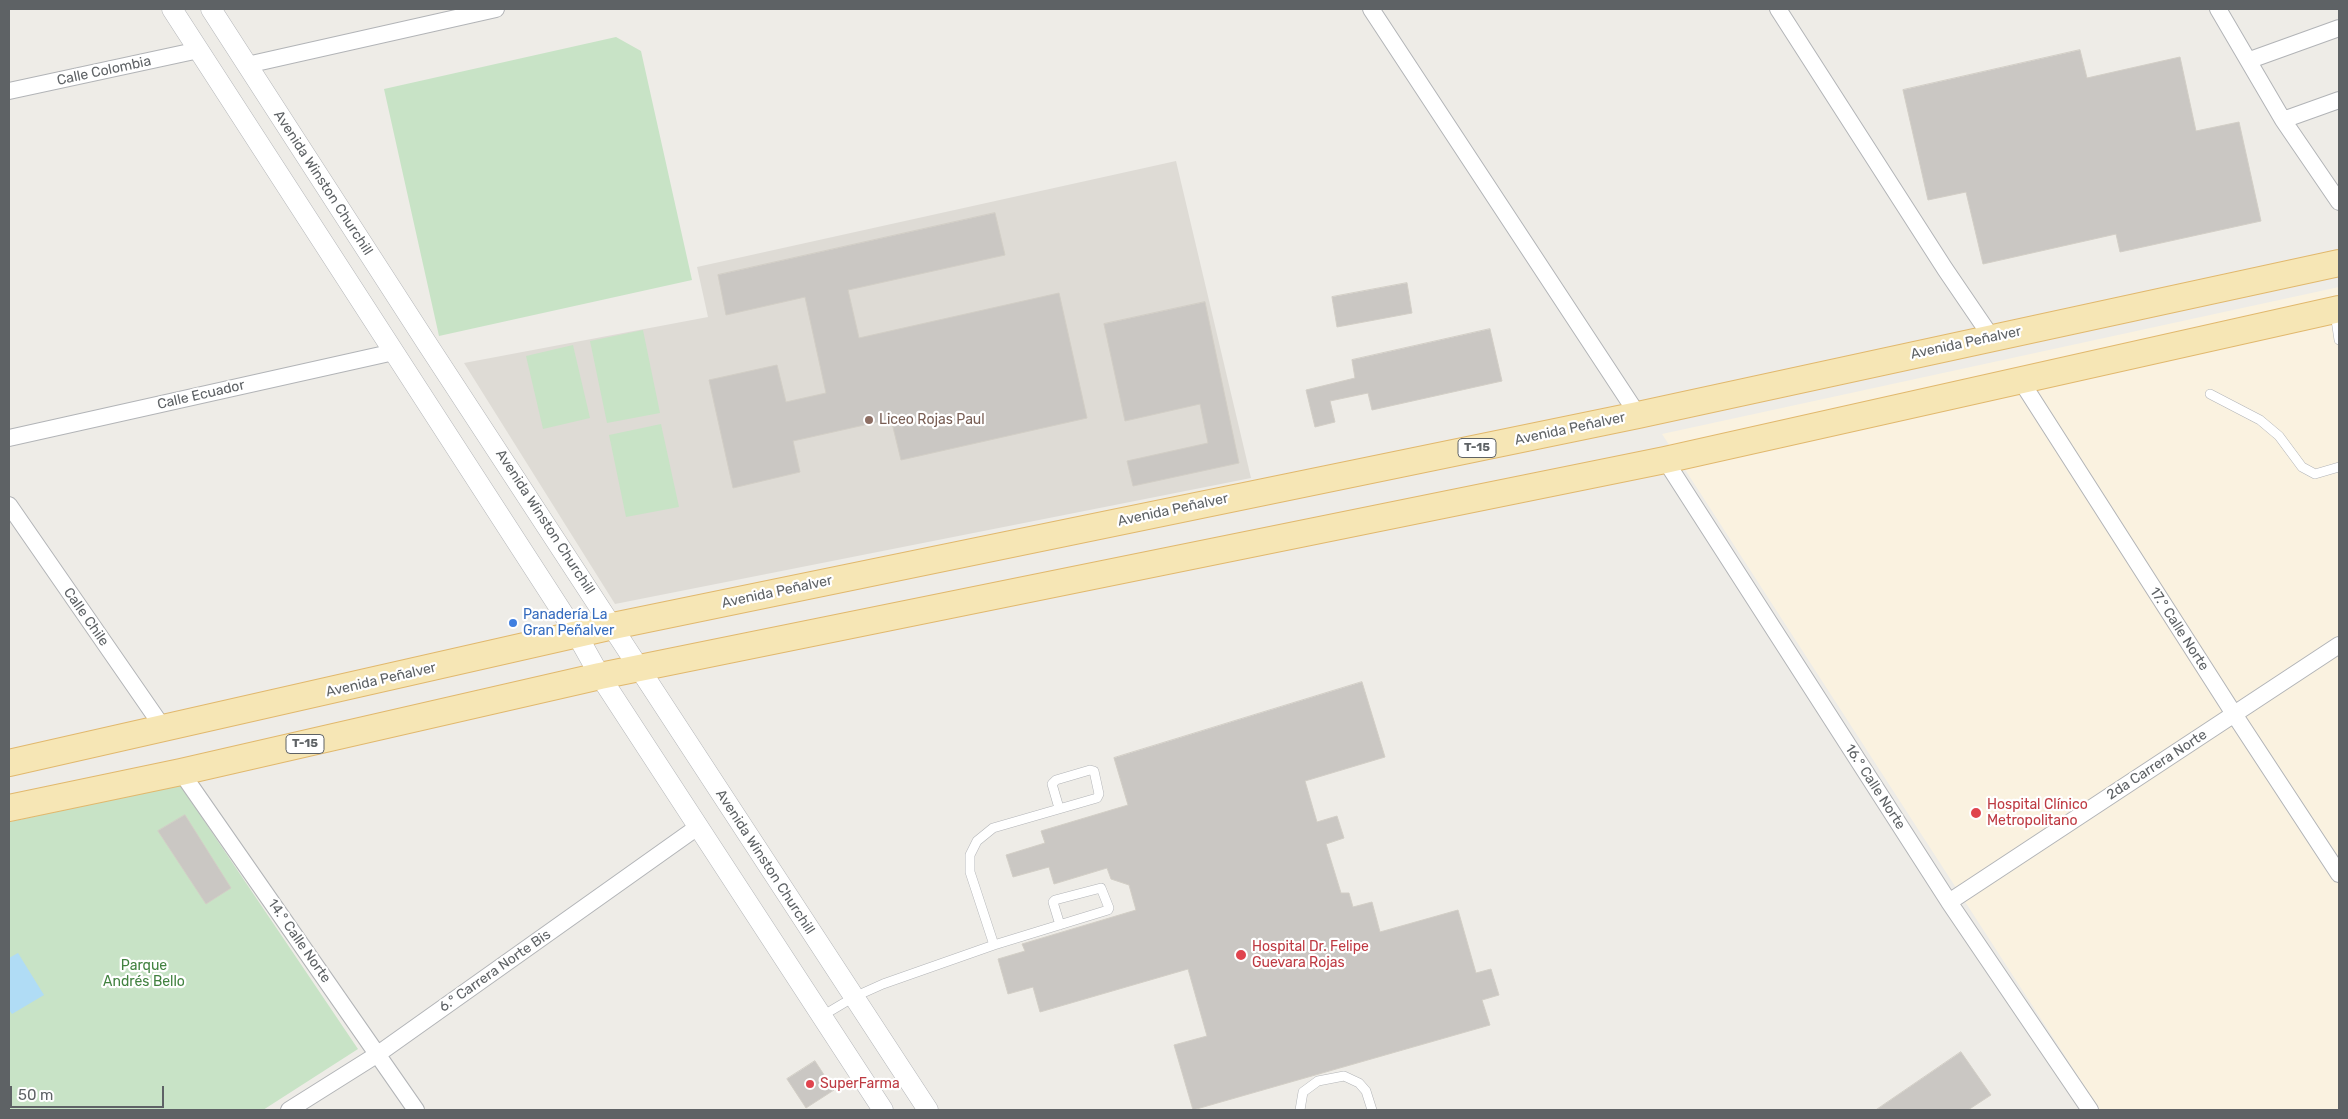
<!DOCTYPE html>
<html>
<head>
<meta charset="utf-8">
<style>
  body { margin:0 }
  #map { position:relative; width:2348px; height:1119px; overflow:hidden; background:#eeece7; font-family:Rubik,sans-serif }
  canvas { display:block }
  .frame { position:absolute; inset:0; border:10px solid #5e6265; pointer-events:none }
  .scale { position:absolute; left:10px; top:1086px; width:154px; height:22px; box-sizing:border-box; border:2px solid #5e6265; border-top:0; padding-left:6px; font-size:15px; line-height:18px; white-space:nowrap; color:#5e6265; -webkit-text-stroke:4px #fff; paint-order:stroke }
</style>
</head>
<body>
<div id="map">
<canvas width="2348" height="1119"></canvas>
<div class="frame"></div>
<div class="scale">50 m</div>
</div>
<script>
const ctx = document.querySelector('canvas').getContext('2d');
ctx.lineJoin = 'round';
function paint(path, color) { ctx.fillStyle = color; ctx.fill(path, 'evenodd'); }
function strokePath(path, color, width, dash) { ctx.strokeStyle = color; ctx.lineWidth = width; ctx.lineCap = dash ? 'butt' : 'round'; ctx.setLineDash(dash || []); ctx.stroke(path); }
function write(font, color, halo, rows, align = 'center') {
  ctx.font = font + ' Rubik,sans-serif'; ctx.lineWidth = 4.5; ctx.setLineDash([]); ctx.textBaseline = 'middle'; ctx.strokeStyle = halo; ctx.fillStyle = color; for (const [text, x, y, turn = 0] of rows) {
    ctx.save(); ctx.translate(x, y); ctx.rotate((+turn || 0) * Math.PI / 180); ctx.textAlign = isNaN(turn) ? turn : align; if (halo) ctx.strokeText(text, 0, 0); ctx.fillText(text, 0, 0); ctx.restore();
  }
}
paint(new Path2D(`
  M2339 287V1110H2100L1662 434Z`), '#faf2e0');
paint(new Path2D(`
  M1176 161 1251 478 615 604 464 363 708 317 697 267Z`), '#dedbd5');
paint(new Path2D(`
  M616 37 641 51 692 280 439 336 384 89Z
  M643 330 660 413 607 423 590 341Z
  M573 345 590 418 543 429 526 356Z
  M661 424 679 507 626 517 609 435Z
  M180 785 358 1049 263 1110H9V822Z`), '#c8e3c6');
paint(new Path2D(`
  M18 953 44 995 12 1014 9 1010V958Z`), '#b0dcf5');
const building = new Path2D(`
  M2080 50 2087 78 2180 57 2196 131 2239 122 2261 221 2120 252 2116 234 1983 264 1966 192 1928 200 1903 90Z
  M995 213 1005 255 848 290 859 338 1059 293 1087 418 901 460 891 419 793 441 800 472 733 488 709 380 777 365 786 402 826 393 805 297 726 315 718 275Z
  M1407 283 1412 313 1337 327 1332 297Z
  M1205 302 1239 463 1133 486 1127 461 1208 443 1200 404 1125 421 1104 324Z
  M1490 329 1502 381 1372 410 1368 393 1330 401 1335 422 1315 427 1306 390 1355 378 1352 360Z
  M1362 682 1385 757 1305 781 1317 822 1337 816 1344 838 1326 844 1341 893H1349L1353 907 1372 902 1380 932 1458 910 1476 973 1491 969 1499 995 1482 1000 1490 1025 1193 1110 1174 1045 1207 1036 1188 969 1040 1012 1033 987 1008 994 998 959 1025 951 1022 944 1136 910 1129 885 1111 879 1107 868 1054 884 1049 867 1013 877 1006 855 1045 843 1041 831 1128 805 1114 758Z
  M185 815 231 888 206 904 158 831Z
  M1961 1052 1991 1095 1968 1110H1876Z
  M815 1061 834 1090 806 1108 787 1079Z`);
paint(building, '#cac7c3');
strokePath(building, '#d2cec6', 1);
const service = new Path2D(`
  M2335 313 2339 340
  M2210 394 2260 420 2279 436 2302 467 2315 474 2339 467
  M994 945 970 872V855L977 841 993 828 1097 798 1099 794 1094 771 1090 770 1056 780 1052 784 1059 808
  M822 1016 854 997 883 984 994 945 1108 910 1109 908 1101 888 1055 900 1053 902 1060 925
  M1300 1110 1303 1092 1318 1081 1344 1076 1359 1083 1366 1091 1372 1110`);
const minor = new Path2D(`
  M1371 9 1638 415
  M1778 9 1945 269 1992 338
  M2218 9 2283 120 2339 202
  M2250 60 2339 28
  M247 65 496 9
  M9 91 199 50
  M2283 120 2339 100
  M2021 381 2234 714 2339 874
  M9 438 394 352
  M1665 460 1949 902 2090 1110
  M9 505 164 729
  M181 772 416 1110
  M1949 902 2339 645
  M289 1110 378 1054 699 826`);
const tertiary = new Path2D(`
  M172 9 577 635 600 676 883 1110
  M211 9 426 342 928 1110`);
const primary = new Path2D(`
  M9 763 613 626 1638 415 2339 263
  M9 808 181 772 600 676 1665 460 2339 309`);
strokePath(service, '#b2b4b7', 10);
strokePath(minor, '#b2b4b7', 18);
strokePath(tertiary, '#b2b4b7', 21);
strokePath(primary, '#e1b86d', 28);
strokePath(service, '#fff', 9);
strokePath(minor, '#fff', 16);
strokePath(tertiary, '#fff', 20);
strokePath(primary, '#f6e6b5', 26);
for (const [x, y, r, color] of [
  [869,420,5,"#8d6e63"],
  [513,623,5,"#3f7fe0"],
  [1976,813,6,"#e0444e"],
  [1241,955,6,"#e0444e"],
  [810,1084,5,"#e0444e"]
]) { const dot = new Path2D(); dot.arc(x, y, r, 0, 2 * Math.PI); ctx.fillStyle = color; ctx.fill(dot); strokePath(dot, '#fff', 2); }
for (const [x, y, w] of [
  [1477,448,38],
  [305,744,38]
]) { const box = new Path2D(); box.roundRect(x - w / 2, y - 9.5, w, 19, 4); ctx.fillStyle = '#fff'; ctx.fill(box); strokePath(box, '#5e6265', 1); }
write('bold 12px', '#5e6265', null, [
  ["T-15",1477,448],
  ["T-15",305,744]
]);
write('14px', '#5e6265', '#fff', [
  ["Calle Colombia",104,71,-12],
  ["Avenida Winston Churchill",323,183,57],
  ["Avenida Peñalver",1966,343,-12],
  ["Calle Ecuador",201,395,-13],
  ["Avenida Peñalver",1570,429,-12],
  ["Avenida Peñalver",1173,510,-12],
  ["Avenida Winston Churchill",545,522,57],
  ["Avenida Peñalver",777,592,-12],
  ["Calle Chile",86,617,55],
  ["17.° Calle Norte",2179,629,57],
  ["Avenida Peñalver",381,680,-13],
  ["2da Carrera Norte",2157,765,-33],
  ["16.° Calle Norte",1875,787,57],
  ["Avenida Winston Churchill",765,862,57],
  ["14.° Calle Norte",299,941,55],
  ["6.° Carrera Norte Bis",495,971,-35]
]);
write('14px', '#785e54', '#fff', [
  ["Liceo Rojas Paul",879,420]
], 'left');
write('14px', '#366cbe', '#fff', [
  ["Panadería La",523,615],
  ["Gran Peñalver",523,631]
], 'left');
write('14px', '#be3a42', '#fff', [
  ["Hospital Clínico",1987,805],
  ["Metropolitano",1987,821],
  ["Hospital Dr. Felipe",1252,947],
  ["Guevara Rojas",1252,963],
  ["SuperFarma",820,1084]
], 'left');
write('14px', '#428240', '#fff', [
  ["Parque",144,966],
  ["Andrés Bello",144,982]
]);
</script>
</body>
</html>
